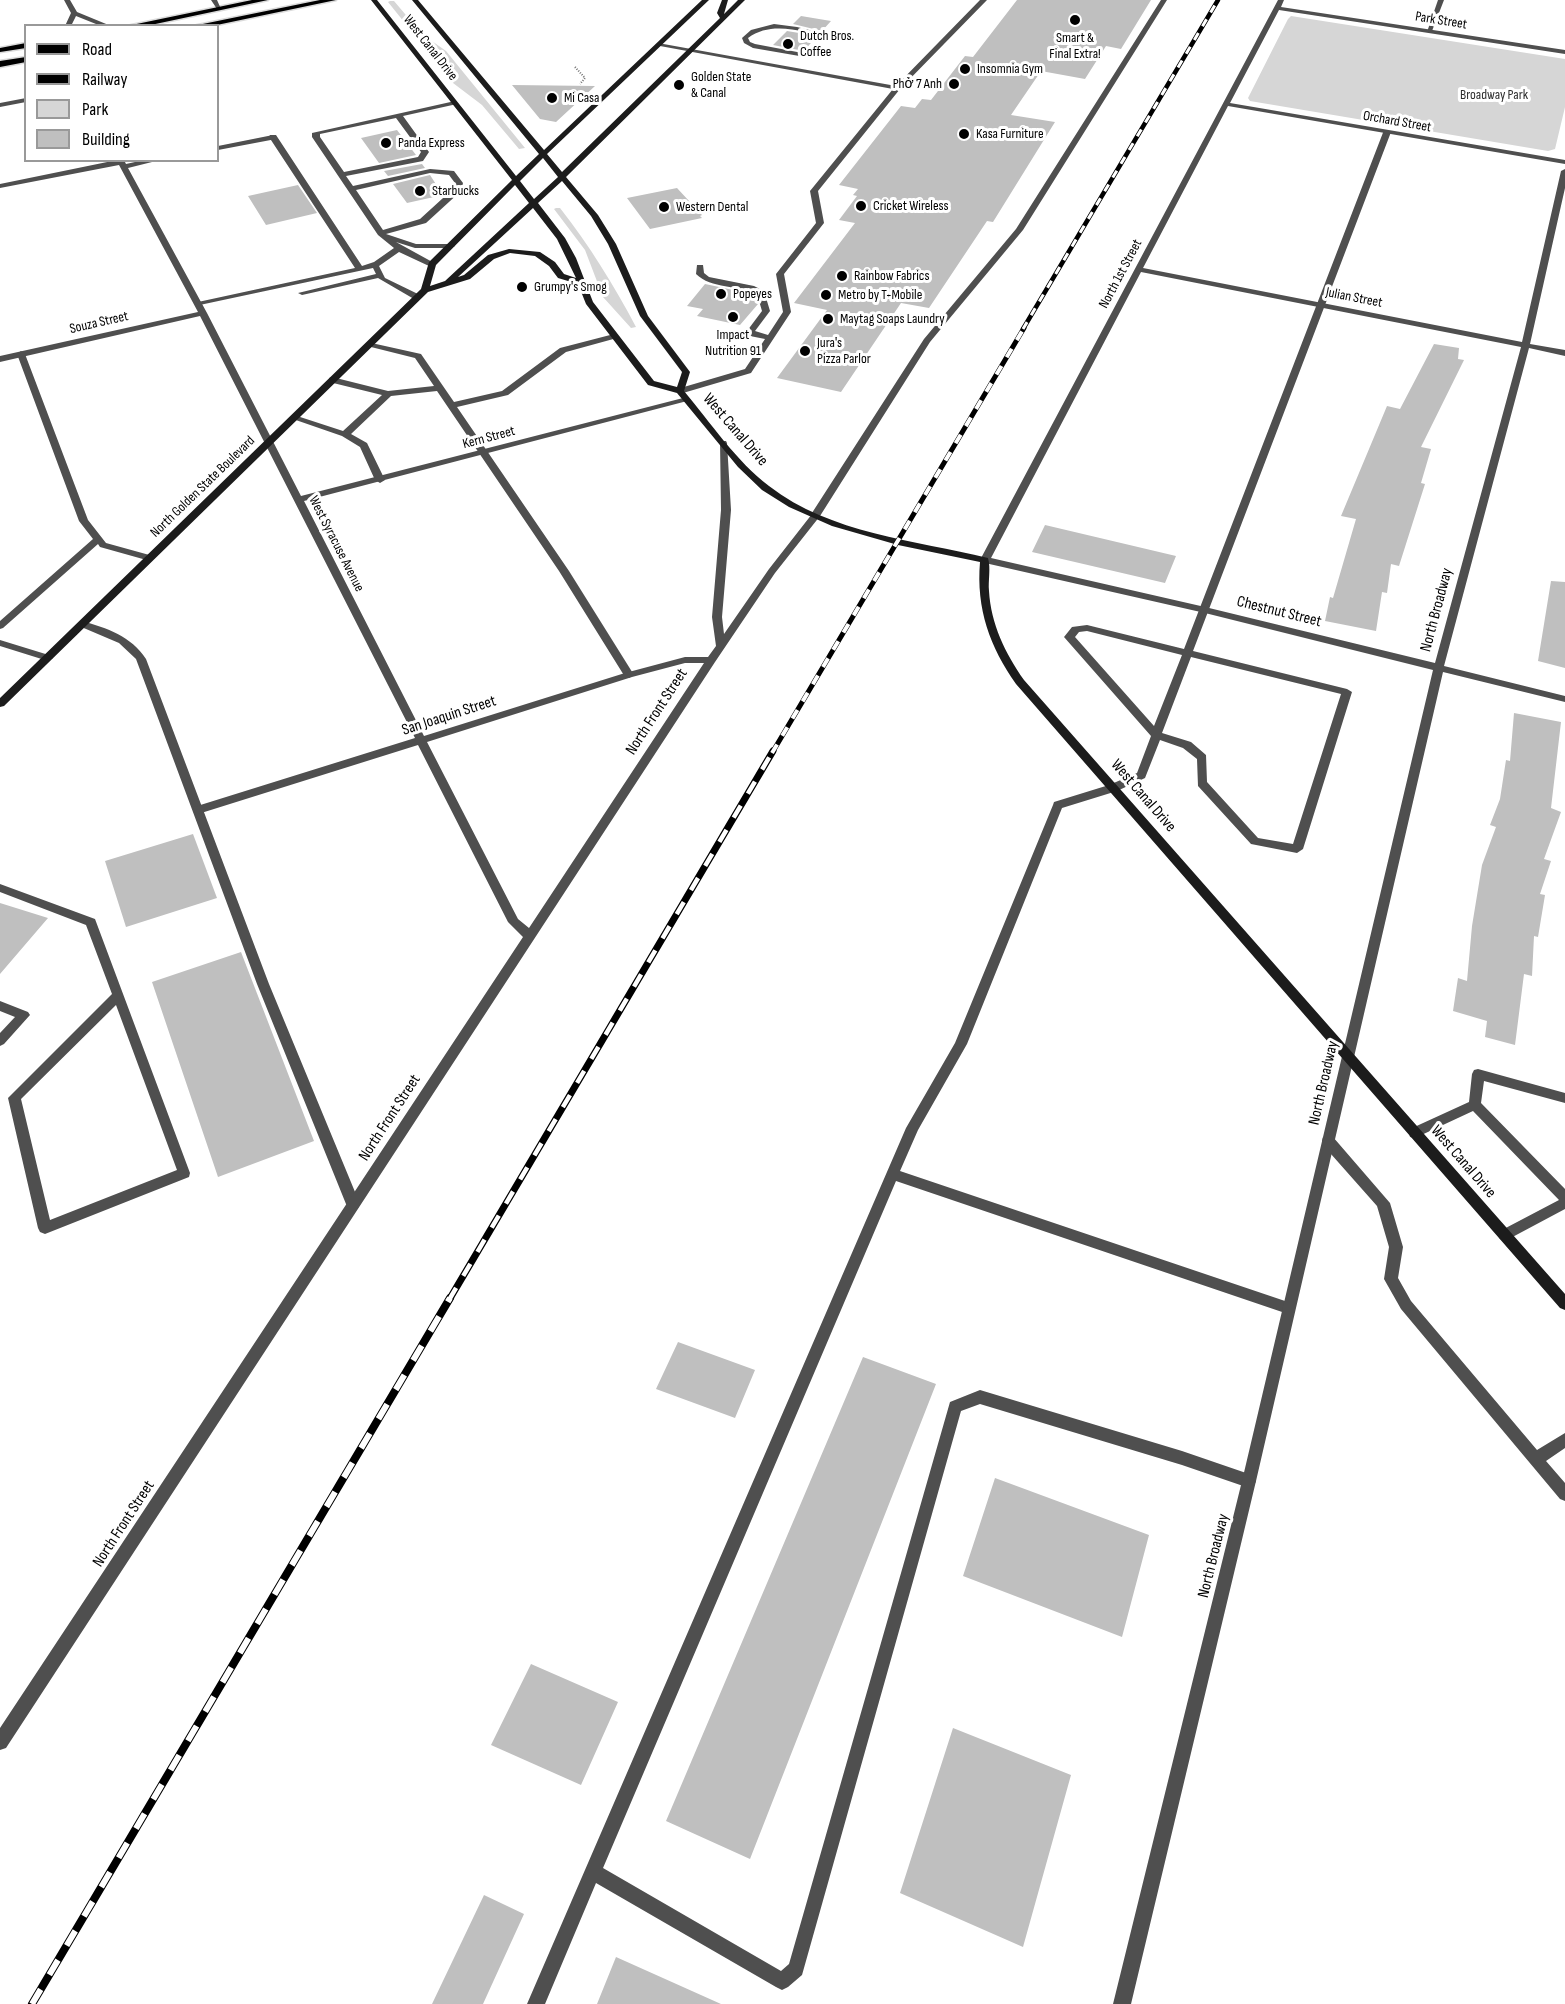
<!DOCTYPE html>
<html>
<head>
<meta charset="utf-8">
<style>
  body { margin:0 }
  #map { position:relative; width:1565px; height:2004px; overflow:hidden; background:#fff; font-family:"Sofia Sans Condensed",sans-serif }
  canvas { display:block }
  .legend { position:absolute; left:24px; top:24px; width:195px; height:138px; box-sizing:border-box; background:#fff; border:2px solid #999; margin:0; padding:8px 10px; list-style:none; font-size:18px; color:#000 }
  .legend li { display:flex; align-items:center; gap:12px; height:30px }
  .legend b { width:30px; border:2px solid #999 }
</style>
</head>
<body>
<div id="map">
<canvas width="1565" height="2004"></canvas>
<ul class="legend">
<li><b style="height:8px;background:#000"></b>Road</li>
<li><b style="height:8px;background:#000"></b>Railway</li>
<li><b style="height:16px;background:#d6d6d6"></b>Park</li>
<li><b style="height:16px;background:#bfbfbf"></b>Building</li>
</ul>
</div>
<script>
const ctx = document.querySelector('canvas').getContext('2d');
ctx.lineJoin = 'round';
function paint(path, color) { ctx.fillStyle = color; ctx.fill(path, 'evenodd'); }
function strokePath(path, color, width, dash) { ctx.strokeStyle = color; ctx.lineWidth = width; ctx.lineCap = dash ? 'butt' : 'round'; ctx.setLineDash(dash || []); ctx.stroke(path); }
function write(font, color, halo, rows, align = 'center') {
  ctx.font = font + ' "Sofia Sans Condensed",sans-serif'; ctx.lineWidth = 6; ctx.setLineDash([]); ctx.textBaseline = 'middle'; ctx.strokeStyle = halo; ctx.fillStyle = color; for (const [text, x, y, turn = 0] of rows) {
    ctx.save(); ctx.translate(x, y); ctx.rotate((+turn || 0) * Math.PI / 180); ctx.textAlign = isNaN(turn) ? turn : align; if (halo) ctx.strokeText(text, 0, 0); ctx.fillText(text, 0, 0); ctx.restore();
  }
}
paint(new Path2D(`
  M390 1H394L422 34 446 51 525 148 519 149 482 105 453 83 388 2Z
  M1291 16 1565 59V107L1555 149 1548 151 1250 101 1248 98 1288 19Z
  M556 208H560C589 245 614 285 636 327L631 328 603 297 585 250 554 209Z`), '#d6d6d6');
paint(new Path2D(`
  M1017 0H1151L1121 49 1106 46 1085 79 1041 71 1011 115 1055 122 993 222 987 221 929 308 901 303 841 392 777 378 827 310 794 303 855 223 839 220 857 196 853 195 858 189 839 185 901 106 915 108 922 99 931 100 965 56 973 57Z
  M801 16 831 21 822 31 793 24Z
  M787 31 799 33 816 37 804 51 773 45Z
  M512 85 595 86 556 122 540 119Z
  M397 130 416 155 379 163 361 138Z
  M422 164 425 168 388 176 384 171Z
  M430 175 443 195 407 203 393 184Z
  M298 185 317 213 266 225 248 196Z
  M677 188 702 215 700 216 702 218 650 229 627 198Z
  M705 284 752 294 755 296 758 304 740 325 697 316 703 309 687 306Z
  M1434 344 1459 348 1458 359 1464 360 1421 447 1431 449 1421 483 1425 484 1399 566 1391 564 1387 593 1382 592 1376 631 1325 621 1330 597 1333 598 1356 519 1341 516 1387 406 1400 409Z
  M1045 525 1176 556 1165 583 1032 552Z
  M1551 581 1565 582V668L1538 661Z
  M1514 713 1561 722 1551 808 1561 812 1544 859 1551 861 1540 894 1545 895 1538 937 1534 936 1532 976 1524 974 1515 1045 1485 1037 1487 1021 1453 1011 1458 978 1467 981 1472 926 1482 865 1496 827 1490 825 1500 799 1506 760 1510 761Z
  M193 834 217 898 126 927 105 861Z
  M0 903 48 918 0 974Z
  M241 952 314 1141 218 1177 152 982Z
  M678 1342 755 1370 735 1418 656 1389Z
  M863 1357 936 1384 750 1859 666 1821Z
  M995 1478 1149 1535 1122 1637 963 1576Z
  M531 1664 618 1702 581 1785 491 1745Z
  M953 1728 1071 1775 1023 1947 900 1893Z
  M484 1895 524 1914 483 2004H432Z
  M616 1957 721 2004H597Z`), '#bfbfbf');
const primary = new Path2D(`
  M252 0H268L146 26H127Z
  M320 0H336L212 26H193Z
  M26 43V48L0 52V48Z
  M26 57V62L0 67V61Z`);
strokePath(primary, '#dbdbdb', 3);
strokePath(new Path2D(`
  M575 67 585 78 580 84`), '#717171', 2, [1, 1.5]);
paint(new Path2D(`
  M211 0H217L221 9H217Z
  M980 0H987L900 89 818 191 824 223 784 274 791 312 751 373 683 393H677V389L745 369 765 339 750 336 747 331 762 311 757 294C739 285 711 289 696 274L697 265H703L704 273 709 277 754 286 764 291 770 311 755 331 768 335 783 312 776 274 816 223 810 191 893 89 660 46 658 45V43L896 86Z
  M1161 0H1167L1023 230 930 342 820 516 818 518H812L810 516 924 339 1016 229Z
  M1438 0H1444L1432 31 1427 32Z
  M774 24 797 27 833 36 830 38C804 32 772 20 748 38L750 42 755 44 813 55 814 56 811 58 753 48 744 43 742 38 751 30Z
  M26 98V102L0 107V103Z
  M455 101 457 102V104L403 116 429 152 423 161 346 176 353 186 430 169 454 171 463 183 461 191 426 223 386 234 416 244H451L455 246 451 248H415L396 242 436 264 429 266 399 252 379 266 385 278 420 295V299H414L378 278 302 295 298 293 376 274 373 268 195 306V302H198L355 268 269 137 270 135H276L362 266 374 262 394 248 378 235 312 137V133ZM396 118 421 152 418 157 344 172 320 137V134ZM430 173 449 175 455 183 454 188 420 219 383 230 356 190Z
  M1384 130 1391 132 1193 651 1347 689 1352 692 1303 849 1297 853 1251 844 1198 786 1197 759 1183 748 1160 740 1145 778 1117 791 1062 808 967 1044 918 1130 900 1171 1288 1302 1293 1304 1295 1308 1293 1312 1288 1314 896 1181 603 1868 781 1971 789 1964 950 1402 980 1390 1182 1451 1249 1474 1254 1476 1256 1481 1254 1486 1249 1488 1182 1465 980 1404 961 1411 802 1975 788 1987 782 1990 776 1987 596 1883 545 2004H527L906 1128 955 1043 1053 805 1054 802 1109 785 1137 773 1151 736 1064 637 1072 627 1087 625 1184 649ZM1087 631 1182 655 1154 726 1075 637 1079 632ZM1191 657 1341 694 1293 844 1258 838 1207 782 1206 755 1191 742 1162 733Z
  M614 334H617V338L566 352 508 395 457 407 569 571 634 675 629 678 625 677 559 571 437 391 391 396 351 434 367 443 385 480 380 483 375 480 360 447 342 436 290 418 294 415 343 431 382 395 329 382V378L332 377 388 391 434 386 415 358 367 346V342L421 354 454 402 502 391 560 348Z
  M21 351 25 354 88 520 106 543 153 556 155 558 150 561 100 547 98 544 3 628 0 629V621L93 539 79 521 17 354Z
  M82 621C107 628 131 636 146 659L269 984 360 1204 358 1208 353 1210 348 1208 346 1204 257 984 136 659 119 643 79 626 77 624Z
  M0 640 52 656 53 658 48 661 0 646Z
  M0 884 95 919 190 1173 189 1177 45 1234 40 1232 38 1228 8 1098 112 994 86 925 0 892ZM116 1005 177 1170 50 1220 21 1099Z
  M0 1001 28 1012 30 1015 4 1044 0 1046V1033L15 1017 0 1011Z
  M1478 1069 1565 1093V1103L1484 1081 1481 1103 1565 1189V1209L1505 1241 1500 1239 1498 1235 1500 1231 1559 1200 1473 1111 1415 1138 1410 1137 1409 1133 1410 1129 1469 1102 1472 1074 1474 1070Z
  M1328 1136 1333 1137 1390 1203 1403 1247 1398 1278 1411 1301 1537 1450 1565 1433V1448L1546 1461 1565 1483V1501L1560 1499 1401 1309 1384 1279 1389 1247 1377 1206 1323 1145 1322 1141 1323 1137Z`), '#4f4f4f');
paint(new Path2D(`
  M64 0H70L77 12 111 26H101L76 16 71 26H65L71 13Z
  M1278 0H1284L1281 7 1565 50V54L1279 10 1230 103 1565 160V164L1228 106 1143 268 1522 342 1561 171 1565 169V188L1530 344 1565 350V356L1529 348 1444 666 1565 696V702L1443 672 1256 1481 1131 2004H1113L1242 1481 1433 670 1205 613 985 563 980 560ZM1141 272 1521 347 1435 663 1205 607 991 558Z
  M273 135H276V139L218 150V146Z
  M117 160H124L126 164 144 160H160L128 168 207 313 301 496 687 397 691 400 304 501 424 736 625 673 685 657H708L716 646 712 617 721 510 720 441H726L727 443 731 510 722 617 724 634 769 569 812 514H818L820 516 775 573 715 662 6 1748 0 1750V1728L523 937 508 922 418 745 198 814 193 810 194 807 415 738 200 316 0 362V356L198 312 119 165 0 188V184ZM685 663H704L529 928 518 919 427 742 632 677Z`), '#4f4f4f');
paint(new Path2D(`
  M371 0H377L516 176 539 154 412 0H418L544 150 702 0H709L547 154 562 172 720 18 717 13 722 0H728L724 14 738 0H745L566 177 598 215 616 244 648 316 690 372 684 391C710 422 737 462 769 486 831 534 915 540 988 558 991 568 988 581 989 591 991 624 1005 653 1024 680L1565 1294V1310L1560 1308 1016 684C990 647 976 609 980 562L898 545 832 526 789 507 762 490 738 467 677 393 648 385 586 304 578 284 558 278 549 266 535 256 510 253 494 259 470 279 428 292 4 706 0 707V698L421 289 429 262 512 180ZM543 158 558 177 534 199 520 181ZM562 181 591 216 608 244 640 316 682 372 677 387 654 381 593 302 576 258 565 238 538 203ZM515 185 529 203 445 281 430 286 436 265ZM533 208 557 239 576 278 564 274 555 262 540 252 509 249 488 255 464 275 458 277Z`), '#1c1c1c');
paint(primary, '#000');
const railFar3 = new Path2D(`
  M1023 329 1218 0`);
const railFar2 = new Path2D(`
  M772 753 1024 328`);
const railFar1 = new Path2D(`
  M449 1300 773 751`);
const rail = new Path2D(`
  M32 2004 450 1298`);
strokePath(railFar3, '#000', 4.5);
strokePath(railFar2, '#000', 5);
strokePath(railFar1, '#000', 7);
strokePath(rail, '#000', 8);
strokePath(railFar3, '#fff', 3, [8]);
strokePath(railFar2, '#fff', 4, [10]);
strokePath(railFar1, '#fff', 4.5, [14]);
strokePath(rail, '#fff', 6, [17]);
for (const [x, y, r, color] of [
  [1075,20,6,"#000"],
  [788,44,6,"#000"],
  [965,69,6,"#000"],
  [954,84,6,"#000"],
  [679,85,6,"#000"],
  [552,98,6,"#000"],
  [964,134,6,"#000"],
  [386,143,6,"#000"],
  [420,191,6,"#000"],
  [861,206,6,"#000"],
  [664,207,6,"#000"],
  [842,276,6,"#000"],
  [522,287,6,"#000"],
  [721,294,6,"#000"],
  [826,295,6,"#000"],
  [733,317,6,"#000"],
  [828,319,6,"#000"],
  [805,351,6,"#000"]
]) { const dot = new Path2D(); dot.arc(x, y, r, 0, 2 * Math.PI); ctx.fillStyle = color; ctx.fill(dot); strokePath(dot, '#fff', 2); }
write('14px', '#000', '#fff', [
  ["Park Street",1441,21,9],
  ["West Canal Drive",430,48,52],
  ["Orchard Street",1397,122,10],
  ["North 1st Street",1121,274,-62],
  ["Julian Street",1354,298,11],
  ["Souza Street",99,323,-13],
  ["Kern Street",489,438,-15],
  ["North Golden State Boulevard",203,487,-44],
  ["West Syracuse Avenue",336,544,63]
]);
write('14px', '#000', '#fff', [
  ["Dutch Bros.",800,36],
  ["Coffee",800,52],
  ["Smart &",1075,38,"center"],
  ["Final Extra!",1075,54,"center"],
  ["Insomnia Gym",977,69],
  ["Golden State",691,77],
  ["& Canal",691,93],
  ["Phở 7 Anh",942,84,"right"],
  ["Mi Casa",564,98],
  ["Kasa Furniture",976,134],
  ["Panda Express",398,143],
  ["Starbucks",432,191],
  ["Cricket Wireless",873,206],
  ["Western Dental",676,207],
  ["Rainbow Fabrics",854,276],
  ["Grumpy's Smog",534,287],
  ["Popeyes",733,294],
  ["Metro by T-Mobile",838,295],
  ["Maytag Soaps Laundry",840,319],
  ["Impact",733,335,"center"],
  ["Nutrition 91",733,351,"center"],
  ["Jura's",817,343],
  ["Pizza Parlor",817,359]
], 'left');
write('14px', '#2d2d2d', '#fff', [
  ["Broadway Park",1494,95]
]);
write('16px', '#000', '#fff', [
  ["West Canal Drive",735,430,49],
  ["North Broadway",1437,610,-75],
  ["Chestnut Street",1279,612,14],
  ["North Front Street",657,712,-57],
  ["San Joaquin Street",449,716,-18],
  ["West Canal Drive",1143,796,49],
  ["North Broadway",1324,1083,-77],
  ["North Front Street",390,1118,-57],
  ["West Canal Drive",1463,1162,49],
  ["North Front Street",124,1524,-57],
  ["North Broadway",1214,1556,-76]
]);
</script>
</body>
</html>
